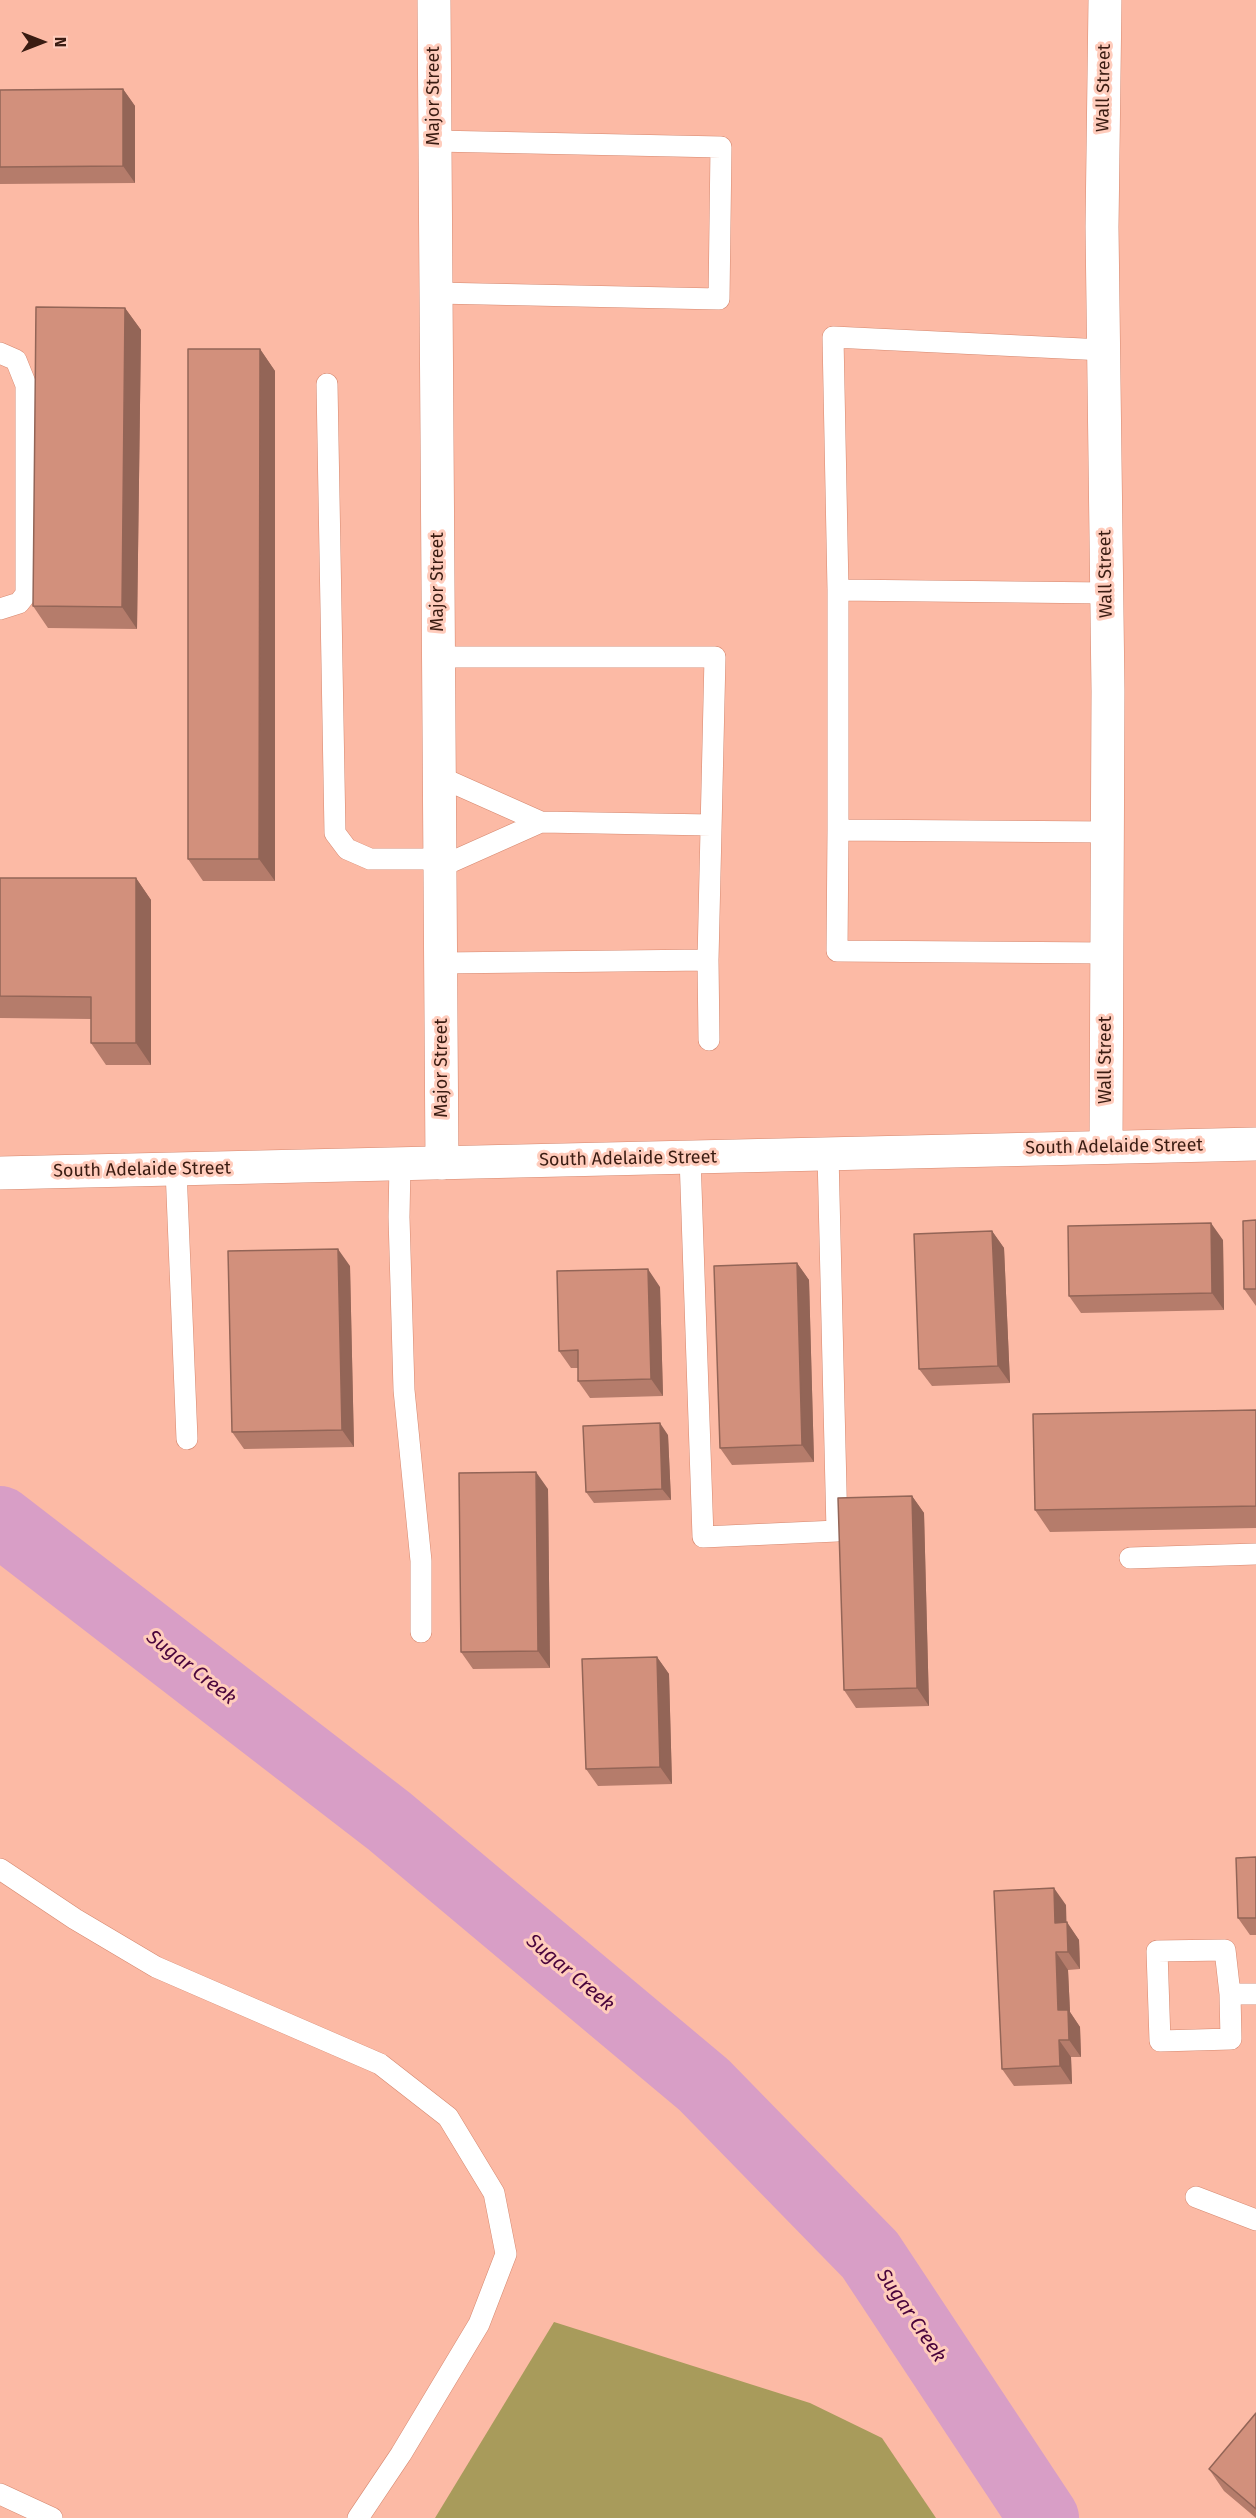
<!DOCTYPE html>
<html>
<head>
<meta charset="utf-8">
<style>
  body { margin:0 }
  #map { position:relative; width:1256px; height:2518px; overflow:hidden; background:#fcbaa5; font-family:"Fira Sans",sans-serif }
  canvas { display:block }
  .north { position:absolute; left:12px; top:12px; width:60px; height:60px; -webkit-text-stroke:4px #ffccbc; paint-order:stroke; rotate:90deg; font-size:16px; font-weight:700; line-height:24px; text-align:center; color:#3a1c12 }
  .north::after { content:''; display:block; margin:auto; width:21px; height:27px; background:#3a1c12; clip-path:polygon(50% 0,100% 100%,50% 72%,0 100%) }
</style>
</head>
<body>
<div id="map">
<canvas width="1256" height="2518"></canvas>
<div class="north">N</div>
</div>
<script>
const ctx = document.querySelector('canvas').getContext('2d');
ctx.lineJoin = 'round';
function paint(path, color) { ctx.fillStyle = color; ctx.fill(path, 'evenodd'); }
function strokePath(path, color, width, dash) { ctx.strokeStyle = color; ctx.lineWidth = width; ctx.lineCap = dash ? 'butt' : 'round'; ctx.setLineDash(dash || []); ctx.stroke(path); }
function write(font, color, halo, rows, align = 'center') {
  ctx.font = font + ' "Fira Sans",sans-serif'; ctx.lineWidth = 6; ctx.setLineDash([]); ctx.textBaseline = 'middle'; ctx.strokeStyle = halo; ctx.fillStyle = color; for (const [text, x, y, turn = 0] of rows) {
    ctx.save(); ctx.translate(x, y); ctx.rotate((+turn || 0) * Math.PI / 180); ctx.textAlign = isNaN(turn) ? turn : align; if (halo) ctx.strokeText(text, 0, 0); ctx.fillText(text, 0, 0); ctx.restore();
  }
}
paint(new Path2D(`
  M554 2322 810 2403 882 2438 936 2518H435Z`), '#a89b5b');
strokePath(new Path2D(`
  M0 1521 389 1821 704 2085 870 2255 1044 2518`), '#d89ec6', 70);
const service = new Path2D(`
  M435 141 721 147 719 299 436 293
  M0 353 16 360 26 385V594L19 603 0 609
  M327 384 335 833 347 849 370 859H440
  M838 590 833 337 1104 350
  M1106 593 838 590V830L1107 832
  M438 657H715L708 960 441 963
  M440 777 541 822 711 825
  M838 830 837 951 1106 953
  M440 867 541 822
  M708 960 709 1040
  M690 1157 703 1537 837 1531 828 1154
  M400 1164 399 1217 404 1390 421 1561V1632
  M176 1169 187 1439
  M1130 1558 1256 1554
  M0 1869 75 1919 156 1967 380 2064 448 2117 494 2193 506 2254 479 2324 401 2454 358 2518
  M1225 1950 1230 1994 1231 2039 1160 2041 1157 1951Z
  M1230 1994H1256
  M1196 2197 1256 2220
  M0 2494 52 2518`);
const minor = new Path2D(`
  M434 0 442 1163
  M1105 0 1102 227 1108 691 1106 1147`);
const tertiary = new Path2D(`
  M0 1173 1256 1144`);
strokePath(service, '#d5876e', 22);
strokePath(minor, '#d5876e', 34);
strokePath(tertiary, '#d5876e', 34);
strokePath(service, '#fff', 21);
strokePath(minor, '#fff', 33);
strokePath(tertiary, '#fff', 33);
paint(new Path2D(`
  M123 89 135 106V183L0 184V90Z
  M125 308 141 330 137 629 48 628 33 606Z
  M260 349 275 371V881H203L188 859Z
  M0 878H136L151 900V1065H106L91 1043V1019L0 1018Z
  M1256 1220V1306L1244 1289Z
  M992 1231 1004 1248 1010 1383 932 1386 919 1369Z
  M1223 1240 1224 1310 1081 1313 1069 1296Z
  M797 1263 809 1280 814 1462 732 1465 720 1448Z
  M350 1266 354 1447 244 1449 232 1432Z
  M660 1287 663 1396 590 1398 578 1381V1368H571L559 1351Z
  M1256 1410V1528L1050 1532 1035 1510Z
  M668 1435 671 1500 594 1503 586 1492Z
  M548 1489 550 1668 473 1669 461 1652Z
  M912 1496 924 1513 929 1706 856 1708 844 1690Z
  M657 1657 669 1674 672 1784 598 1786 586 1769Z
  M1256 1857V1935H1250L1238 1918Z
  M1066 1905V1922L1079 1940 1080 1969 1068 1970 1070 2012 1080 2027 1081 2057H1071L1072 2084 1014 2086 1002 2069Z
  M1256 2413V2518L1224 2491 1209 2469Z`), '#b57c6b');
paint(new Path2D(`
  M123 89 135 106V183L123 166Z
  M125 308 141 330 137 629 122 607Z
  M260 349 275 371V881L259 859Z
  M136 878 151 900V1065L136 1043Z
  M1211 1223 1223 1240 1224 1310 1212 1293Z
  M992 1231 1004 1248 1010 1383 998 1366Z
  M338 1249 350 1266 354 1447 342 1430Z
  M797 1263 809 1280 814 1462 802 1445Z
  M648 1269 660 1287 663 1396 651 1379Z
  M660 1423 668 1435 671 1500 662 1489Z
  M536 1472 548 1489 550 1668 538 1651Z
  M912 1496 924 1513 929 1706 917 1688Z
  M657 1657 669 1674 672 1784 660 1767Z
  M1054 1888 1066 1905 1067 1940 1055 1923Z
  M1067 1922 1079 1940 1080 1969 1068 1952Z
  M1056 1952 1068 1970 1070 2012 1080 2027 1081 2057 1069 2040 1058 2010Z
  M1059 2040 1071 2057 1072 2084 1060 2066Z`), '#936557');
const building = new Path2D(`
  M123 89V166L0 167V90Z
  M36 307 125 308 122 607 33 606Z
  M188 349H260L259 859H188Z
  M0 878H136V1043H91V997L0 996Z
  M1256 1220V1289H1244L1243 1221Z
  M1211 1223 1212 1293 1069 1296 1068 1226Z
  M992 1231 998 1366 919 1369 914 1234Z
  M338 1249 342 1430 232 1432 228 1251Z
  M797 1263 802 1445 720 1448 714 1266Z
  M648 1269 651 1379 578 1381V1350L559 1351 557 1271Z
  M1256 1410V1506L1035 1510 1033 1414Z
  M660 1423 662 1489 586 1492 583 1426Z
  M536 1472 538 1651 461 1652 459 1473Z
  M912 1496 917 1688 844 1690 838 1498Z
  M657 1657 660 1767 586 1769 582 1659Z
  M1256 1857V1918H1238L1236 1858Z
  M1054 1888 1055 1923 1067 1922 1068 1952H1056L1058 2010H1068L1069 2040H1059L1060 2066 1002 2069 994 1891Z
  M1256 2413V2509L1209 2469Z`);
paint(building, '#d2907c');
strokePath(building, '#936557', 1.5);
write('18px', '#3a1c12', '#ffccbc', [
  ["Wall Street",1104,88,-89],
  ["Major Street",434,96,-90],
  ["Wall Street",1106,574,-91],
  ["Major Street",438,582,-90],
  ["Wall Street",1106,1060,-90],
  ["Major Street",442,1068,-90],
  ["South Adelaide Street",1114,1147,-1],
  ["South Adelaide Street",628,1159,-1],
  ["South Adelaide Street",142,1170,-1]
]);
write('italic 20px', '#4a053c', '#ffccbc', [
  ["Sugar Creek",191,1668,38],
  ["Sugar Creek",570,1973,40],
  ["Sugar Creek",911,2316,56]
]);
</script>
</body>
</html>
